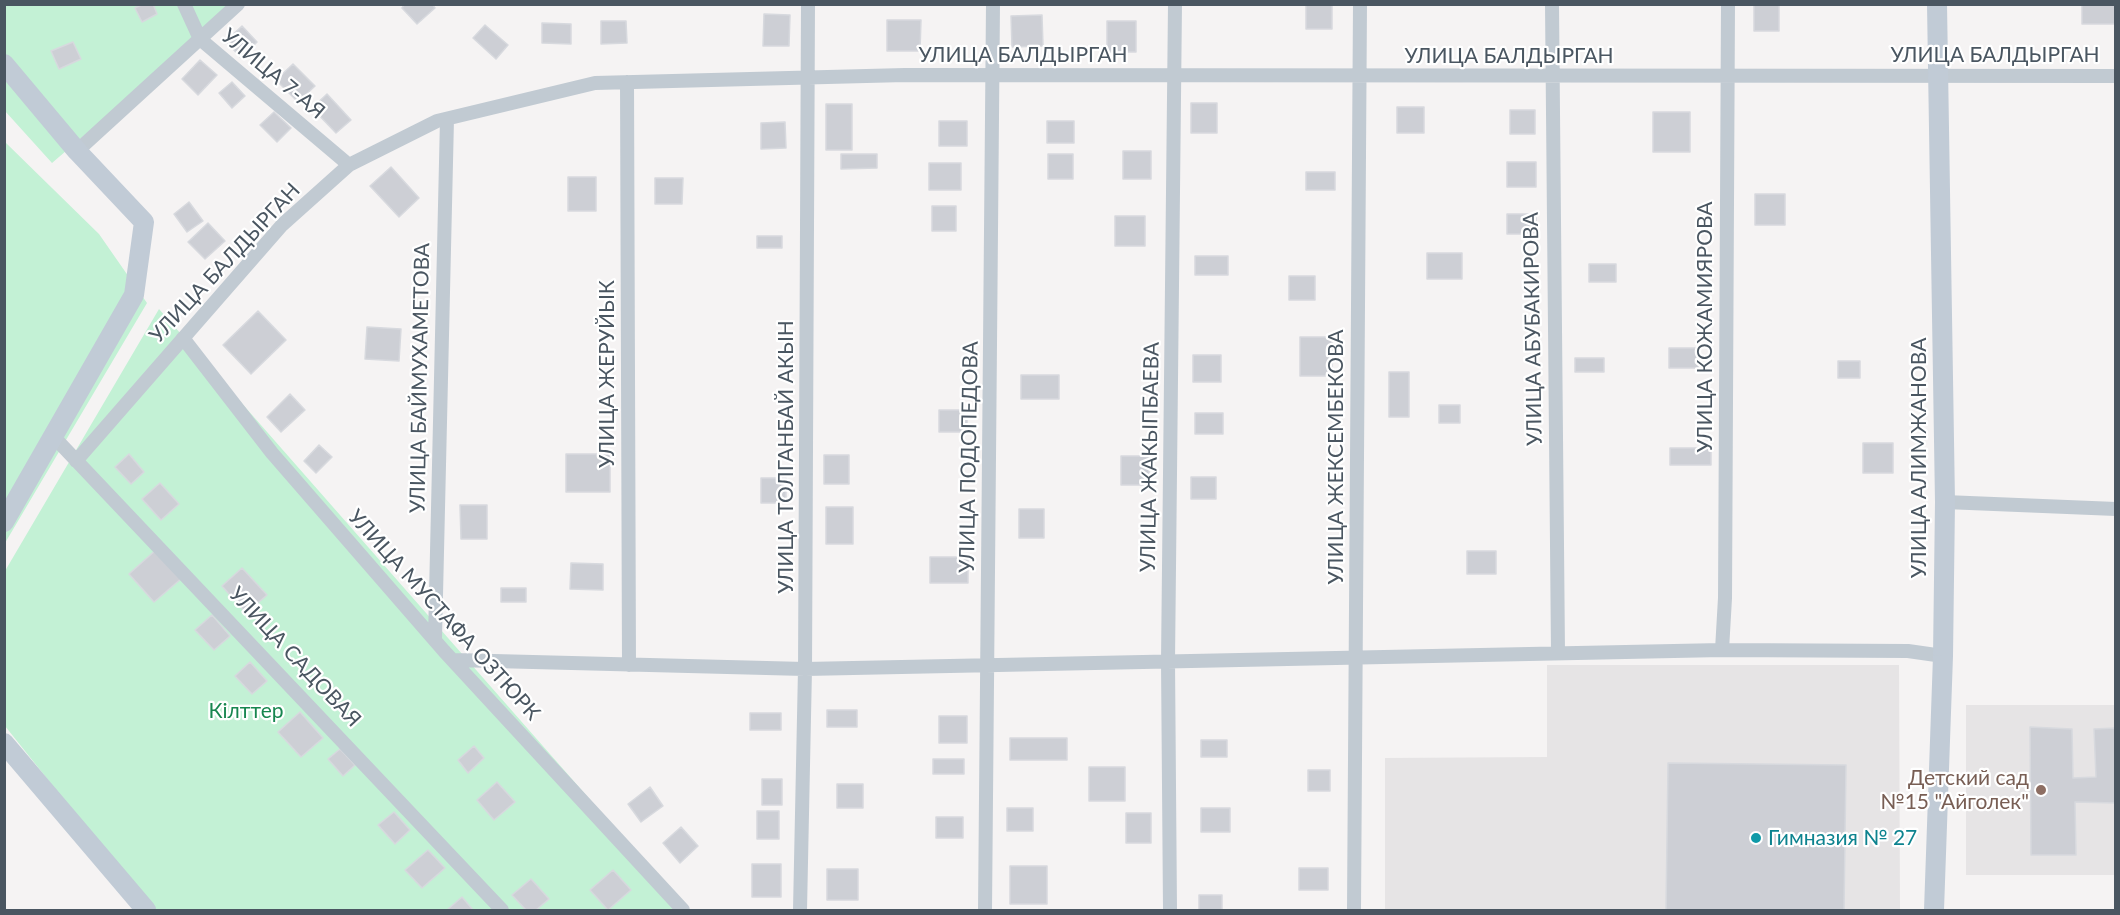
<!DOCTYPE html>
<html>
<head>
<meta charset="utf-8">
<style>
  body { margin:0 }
  #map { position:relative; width:2120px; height:915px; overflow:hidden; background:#f5f3f3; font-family:Lato,sans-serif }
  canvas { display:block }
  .frame { position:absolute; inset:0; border:6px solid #4a5661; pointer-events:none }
</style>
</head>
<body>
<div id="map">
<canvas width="2120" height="915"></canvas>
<div class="frame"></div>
</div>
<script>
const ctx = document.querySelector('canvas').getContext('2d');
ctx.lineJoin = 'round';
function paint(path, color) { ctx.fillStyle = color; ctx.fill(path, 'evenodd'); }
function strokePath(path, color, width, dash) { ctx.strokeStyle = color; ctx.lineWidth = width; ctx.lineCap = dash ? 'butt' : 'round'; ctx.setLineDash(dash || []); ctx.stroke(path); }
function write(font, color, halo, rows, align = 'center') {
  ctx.font = font + ' Lato,sans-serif'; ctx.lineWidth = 4.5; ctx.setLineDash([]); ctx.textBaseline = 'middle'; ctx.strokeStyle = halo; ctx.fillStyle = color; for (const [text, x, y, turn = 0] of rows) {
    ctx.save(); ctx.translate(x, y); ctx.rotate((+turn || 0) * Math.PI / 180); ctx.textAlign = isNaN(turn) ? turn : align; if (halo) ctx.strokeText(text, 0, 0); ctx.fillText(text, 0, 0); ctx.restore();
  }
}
paint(new Path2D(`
  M1547 665H1899L1900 910H1385V758L1547 757Z
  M1966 705H2115V875H1966Z`), '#e6e4e5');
paint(new Path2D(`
  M5 5H236L52 163 5 111Z
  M5 142 99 234 147 303 5 543Z
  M159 309 687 910H152L5 726V571Z`), '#c3f1d5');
const building = new Path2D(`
  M143 4H153L157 14 142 22 135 8Z
  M405 4H432L435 8 417 24 402 8Z
  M1754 4H1779V31H1754Z
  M2082 4H2116V24H2082Z
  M1306 5H1332V29H1306Z
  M764 14 790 15 789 46H763Z
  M1042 15 1043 46 1012 47 1011 16Z
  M887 20H921L920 51H887Z
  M601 21H626L627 43 601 44Z
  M1107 21H1136V52H1107Z
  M542 23 571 24V44L542 43Z
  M485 25 508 45 496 59 473 38Z
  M242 26 257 42 241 58 226 41Z
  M73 42 81 59 59 69 51 51Z
  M200 60 217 75 198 95 182 79Z
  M293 64 315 86 298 102 276 80Z
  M232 82 245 96 232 108 219 93Z
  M327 94 351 120 336 133 312 108Z
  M1191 103H1217V133H1191Z
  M826 104H852V150H826Z
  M1397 107H1424V133H1397Z
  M1510 110H1535V134H1510Z
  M274 112 291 128 277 142 260 125Z
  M1653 112H1690V152H1653Z
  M939 121H967V146H939Z
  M1047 121H1074V143H1047Z
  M785 122 786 148 761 149V123Z
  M1123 151H1151V179H1123Z
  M841 154H877V168L841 169Z
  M1048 154H1073V179H1048Z
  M1507 162H1536V187H1507Z
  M929 163H961V190H929Z
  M391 167 419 198 399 217 370 186Z
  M1306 172H1335V190H1306Z
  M568 177H596V211H568Z
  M655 178H683L682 204H655Z
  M1755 194H1785V225H1755Z
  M189 202 203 221 187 232 174 214Z
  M932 206H956V231H932Z
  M1507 214H1536V234H1507Z
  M1115 216H1145V246H1115Z
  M208 223 225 241 205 259 188 242Z
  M757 236H782V248H757Z
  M1427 253H1462V279H1427Z
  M1195 256H1228V275H1195Z
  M1589 264H1616V282H1589Z
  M1289 276H1315V300H1289Z
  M258 311 286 340 251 374 223 345Z
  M367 327 401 329 399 361 365 359Z
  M1300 337H1332V376H1300Z
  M1669 348H1699V368H1669Z
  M1193 355H1221V382H1193Z
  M1575 358H1604V372H1575Z
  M1838 361H1860V378H1838Z
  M1389 372H1409V417H1389Z
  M1021 375H1059V399H1021Z
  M290 394 305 410 281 432 267 417Z
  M1439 405H1460V423H1439Z
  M939 410H967V432H939Z
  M1195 413H1223V434H1195Z
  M1863 443H1893V473H1863Z
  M319 445 332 457 316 473 304 461Z
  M1670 448H1711V465H1670Z
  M129 454 144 472 131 484 115 467Z
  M566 454H610V492H566Z
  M824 455H849V484H824Z
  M1121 456H1149V485H1121Z
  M1191 477H1216V499H1191Z
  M761 478H786V503H761Z
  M160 483 179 504 161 520 142 499Z
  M460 505H487V539H461Z
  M826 507H853V544H826Z
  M1019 509H1044V538H1019Z
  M157 549 182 578 154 602 129 574Z
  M1467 551H1496V574H1467Z
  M930 557H968V583H930Z
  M571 563 603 564V590L570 589Z
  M242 568 267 595 246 613 222 586Z
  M501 588H526V602H501Z
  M212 615 230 636 214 650 195 630Z
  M250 662 267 681 252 694 235 676Z
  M827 710H857V727H827Z
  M300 712 323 738 301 757 278 732Z
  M750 713H781V730H750Z
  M939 716H967V743H939Z
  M2030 727 2072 729 2073 778 2096 777 2094 729 2116 728V803L2075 802 2076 855H2031Z
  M1010 738H1067V760H1010Z
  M1201 740H1227V757H1201Z
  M474 746 484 758 468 773 458 760Z
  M340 749 355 765 343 776 328 759Z
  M933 759H964V774H933Z
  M1668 763 1846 765 1844 910H1666Z
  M1089 767H1125V801H1089Z
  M1308 770H1330V791H1308Z
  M762 779H782V805H762Z
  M497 782 515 802 494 820 477 800Z
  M837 784H863V808H837Z
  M650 787 663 806 641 822 628 804Z
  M1007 808H1033V831H1007Z
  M1201 808H1230V832H1201Z
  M757 811H779V839H757Z
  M394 812 410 830 395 844 378 825Z
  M1126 813H1151V843H1126Z
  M936 817H963V838H936Z
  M681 827 698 846 680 863 663 843Z
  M428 850 445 868 422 888 405 870Z
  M752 864H781V897H752Z
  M1010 866H1047V904H1010Z
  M1299 868H1328V890H1299Z
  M827 869H858V900H827Z
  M613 870 631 890 608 910 590 890Z
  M531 879 549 899 536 910H526L512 895Z
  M1199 895H1222V910H1199Z
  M462 897 473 910H447Z`);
paint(building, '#cdcfd5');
strokePath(building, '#d7d9de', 1.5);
strokePath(new Path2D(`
  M184 4 200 39 349 165
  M1552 4 1558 652
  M627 82 629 665
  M77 151 238 4
  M183 338 272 453 444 651 683 910
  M53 436 502 910
  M76 461 282 225 349 165 437 121 595 83 905 75 2116 76
  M1945 502 2116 509
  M435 638 447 119
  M1722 650 1725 598 1728 4
  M455 660 805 669 1722 650 1908 651 1943 656
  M800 910 805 669 808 4
  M985 910 993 4
  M1170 910 1168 661 1175 4
  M1354 910 1360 4`), '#c1cad2', 14);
strokePath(new Path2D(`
  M4 64 77 151 144 222 134 295 4 522
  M4 743 146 910
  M1934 910 1943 656 1945 502 1937 4`), '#c1cbd6', 20);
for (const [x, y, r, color] of [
  [2041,790,6,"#8d6e63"],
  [1756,838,6,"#0f9aa8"]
]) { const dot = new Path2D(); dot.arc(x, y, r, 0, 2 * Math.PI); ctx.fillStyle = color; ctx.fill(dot); strokePath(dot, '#fff', 2); }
write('21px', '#4a5661', '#fff', [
  ["УЛИЦА БАЛДЫРГАН",1023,55],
  ["УЛИЦА БАЛДЫРГАН",1995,55],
  ["УЛИЦА БАЛДЫРГАН",1509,56],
  ["УЛИЦА 7-АЯ",273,74,40],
  ["УЛИЦА БАЛДЫРГАН",225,263,-47],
  ["УЛИЦА КОЖАМИЯРОВА",1705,327,-90],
  ["УЛИЦА АБУБАКИРОВА",1533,329,-91],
  ["УЛИЦА ЖЕРУЙЫК",607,374,-90],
  ["УЛИЦА БАЙМУХАМЕТОВА",420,378,-89],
  ["УЛИЦА ТОЛГАНБАЙ АКЫН",786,457,-90],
  ["УЛИЦА ПОДОПЕДОВА",969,457,-89],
  ["УЛИЦА ЖАКЫПБАЕВА",1150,457,-89],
  ["УЛИЦА ЖЕКСЕМБЕКОВА",1336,457,-90],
  ["УЛИЦА АЛИМЖАНОВА",1919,458,-90],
  ["УЛИЦА МУСТАФА ОЗТЮРК",444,615,48],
  ["УЛИЦА САДОВАЯ",295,657,47]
]);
write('21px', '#17864f', '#fff', [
  ["Кілттер",246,711]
]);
write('21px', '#785e54', '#fff', [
  ["Детский сад",2029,778],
  ["№15 \"Айголек\"",2029,802]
], 'right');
write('21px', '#0d838f', '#fff', [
  ["Гимназия № 27",1768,838]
], 'left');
</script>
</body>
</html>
